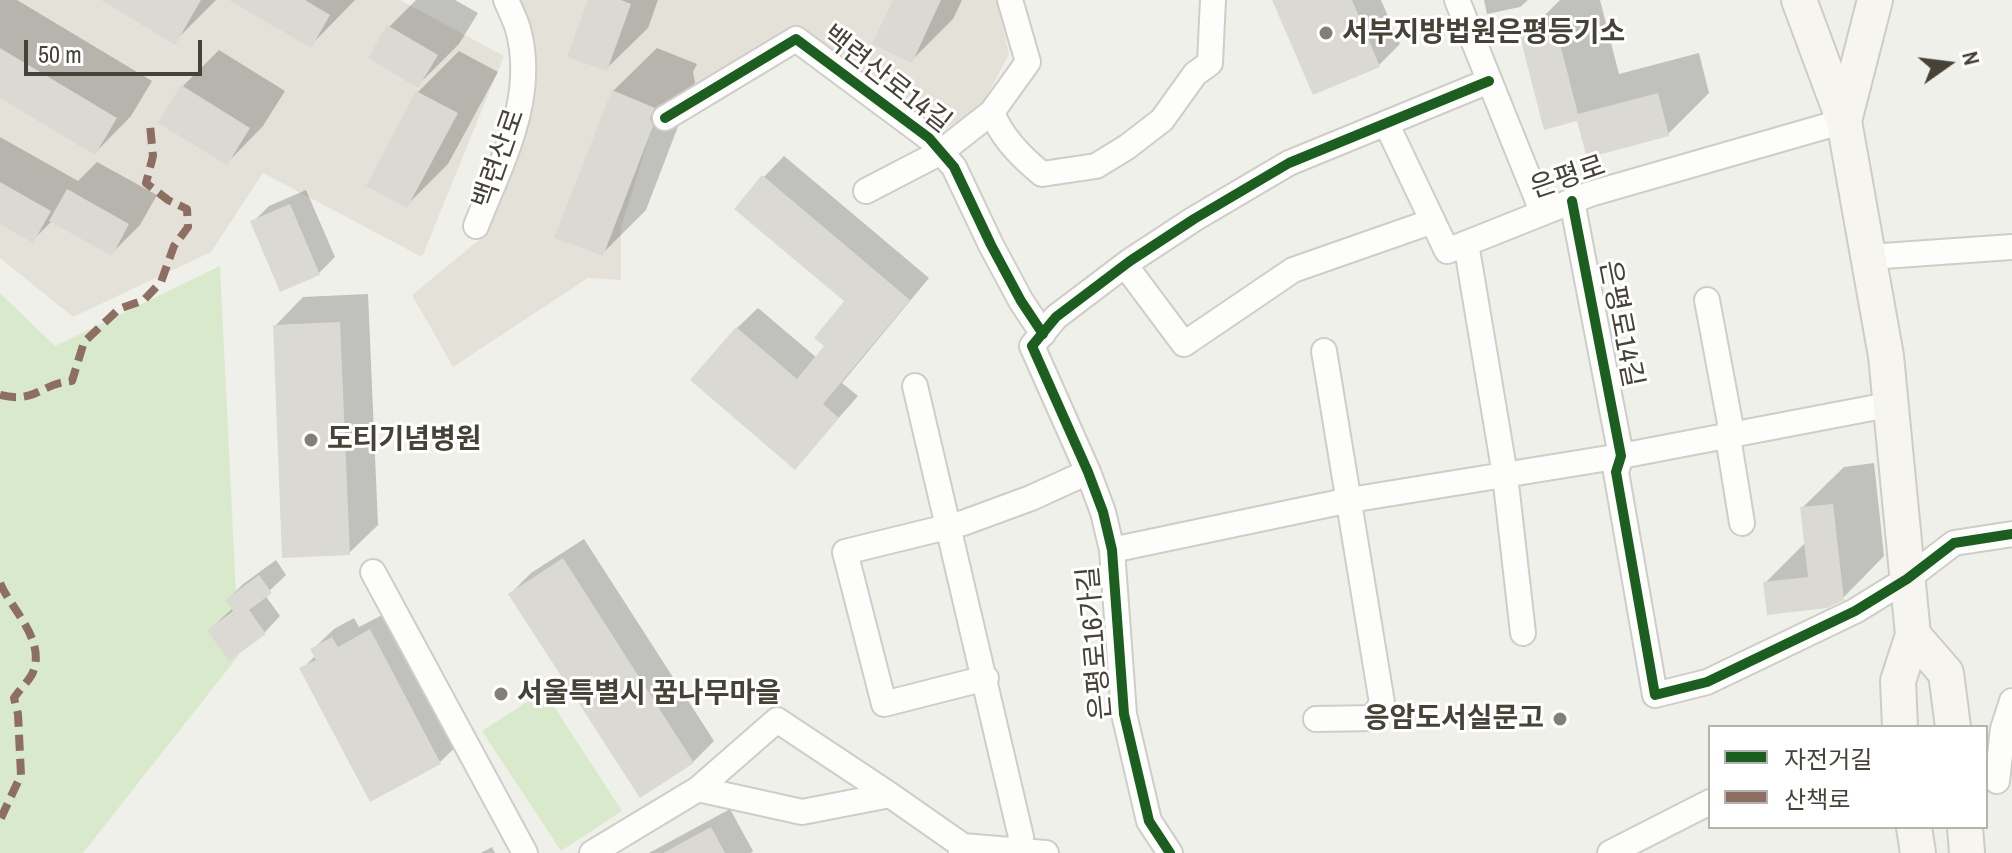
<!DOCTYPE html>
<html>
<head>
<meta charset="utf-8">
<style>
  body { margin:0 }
  #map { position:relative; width:2012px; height:853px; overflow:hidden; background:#f0f0eb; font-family:"Archivo Narrow","Noto Sans KR",sans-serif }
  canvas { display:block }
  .legend { position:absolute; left:1708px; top:725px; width:280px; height:104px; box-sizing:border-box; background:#fff; border:2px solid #b5b3af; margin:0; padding:10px 14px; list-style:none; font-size:24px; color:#464237 }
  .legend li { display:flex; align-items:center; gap:16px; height:40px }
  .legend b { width:40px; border:2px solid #b5b3af }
  .north { position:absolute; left:1908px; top:24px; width:80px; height:80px; -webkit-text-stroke:6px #fff; paint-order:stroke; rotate:76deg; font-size:22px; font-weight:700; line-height:32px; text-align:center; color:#464237 }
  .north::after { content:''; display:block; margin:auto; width:28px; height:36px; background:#464237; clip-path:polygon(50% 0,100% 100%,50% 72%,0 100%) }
  .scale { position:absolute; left:24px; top:40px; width:178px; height:36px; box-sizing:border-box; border:4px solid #464237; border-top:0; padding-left:10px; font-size:24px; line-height:28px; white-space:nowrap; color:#464237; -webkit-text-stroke:6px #fff; paint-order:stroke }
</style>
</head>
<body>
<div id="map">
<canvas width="2012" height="853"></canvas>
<ul class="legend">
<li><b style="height:10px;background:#1b5e20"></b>자전거길</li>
<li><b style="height:10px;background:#8d6e63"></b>산책로</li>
</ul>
<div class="north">N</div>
<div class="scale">50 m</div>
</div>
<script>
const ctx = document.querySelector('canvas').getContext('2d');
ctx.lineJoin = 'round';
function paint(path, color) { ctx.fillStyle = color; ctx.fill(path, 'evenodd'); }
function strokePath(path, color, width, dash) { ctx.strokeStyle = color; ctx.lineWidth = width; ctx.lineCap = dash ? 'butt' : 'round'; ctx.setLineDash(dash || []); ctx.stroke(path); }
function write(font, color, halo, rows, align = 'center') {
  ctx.font = font + ' "Archivo Narrow","Noto Sans KR",sans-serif'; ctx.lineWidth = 6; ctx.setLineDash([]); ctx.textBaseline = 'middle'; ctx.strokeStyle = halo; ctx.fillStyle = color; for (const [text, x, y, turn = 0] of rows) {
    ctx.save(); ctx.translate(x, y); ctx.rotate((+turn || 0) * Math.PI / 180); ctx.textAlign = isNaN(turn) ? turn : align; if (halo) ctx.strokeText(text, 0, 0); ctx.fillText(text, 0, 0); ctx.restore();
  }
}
paint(new Path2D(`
  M0 0H400L504 56 422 257 263 173 211 252 73 317 0 258Z
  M514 0H997L1009 54 980 109 939 132 798 25 658 108 621 228V280L588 278 453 367 412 295 485 235 530 115 535 48Z`), '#e4e2d8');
paint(new Path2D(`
  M220 266 239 655 83 853H0V293L55 346Z
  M544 691 622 811 561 851 482 731Z`), '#d9eacc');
paint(new Path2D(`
  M0 0H17L152 81 131 116 95 153 0 96Z
  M104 0H216L174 42Z
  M233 0H355L311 45Z
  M416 0H455L478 13 459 44 418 85 389 27Z
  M590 0H658L648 28 606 69Z
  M895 0H962L953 19 912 60Z
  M1274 0H1381L1400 44 1379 65Z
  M1484 0H1528L1520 7 1487 14Z
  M1560 0H1600L1619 74 1699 53 1709 93 1668 134 1579 119 1522 38Z
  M657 48 697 64 693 72 695 82 646 210 602 254 613 91Z
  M219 50 285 91 263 126 227 163 183 86Z
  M459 51 498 72 448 164 407 205 418 92Z
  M0 137 78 181 97 162 157 195 140 225 111 254 52 221 32 241 0 222Z
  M784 156 929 278 842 383 858 396 795 467 737 328 758 308 817 358 827 346 847 301 764 177Z
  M306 190 335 257 319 273 253 222 269 206Z
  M368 294 378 525 349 553 275 326 303 297Z
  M1874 463 1884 556 1843 598 1765 583 1806 542 1802 508 1844 467Z
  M584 539 714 741 693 762 510 594 531 573Z
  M276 560 286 575 265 595 280 616 265 632 209 630 233 608 227 600 243 584Z
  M392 610 461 742 440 762 302 669 316 655 313 649 334 629 354 618 359 627Z
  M730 809 753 851 751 853H649Z
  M492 847 495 853H481Z`), '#0003');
paint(new Path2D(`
  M101 0H201L175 45Z
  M229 0H305L330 15 311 48Z
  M588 0H621L631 4 607 71 567 57Z
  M893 0H941L912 63 872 44Z
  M1272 0H1352L1380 67 1313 95Z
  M387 25 438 55 418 88 368 58Z
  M1556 28 1578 114 1658 93 1669 136 1587 158 1577 121 1544 130 1520 37Z
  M0 48 117 118 95 155 0 98Z
  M181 85 250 128 227 165 158 123Z
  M612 90 655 108 650 118 653 126 603 256 554 238Z
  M416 91 458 113 407 208 366 186Z
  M762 175 910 300 823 404 839 418 795 470 690 380 736 327 797 379 824 346 814 338 844 301 734 209Z
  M0 182 51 211 33 243 0 224Z
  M67 189 129 224 112 256 49 221Z
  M290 204 320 275 280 292 250 221Z
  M340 322 350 555 282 558 273 325Z
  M1833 504 1844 600 1827 608 1767 615 1763 582 1808 577 1800 507Z
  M563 558 694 763 640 798 508 594Z
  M259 575 272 593 249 610 266 634 229 661 207 630 233 611 225 600Z
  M370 629 441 764 370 802 299 668 316 660 310 649 332 637 338 647Z
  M711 827 725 853H663Z`), '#dad9d3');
const street = new Path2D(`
  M1457 0 1542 211
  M992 112C1001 137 1021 157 1042 174L1096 166 1127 147 1162 120 1195 74 1210 63 1213 0
  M665 118 796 39 929 138 954 167 991 245 1021 301 1043 334
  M1386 123 1447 251 1590 194 1844 121
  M866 191 941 152 992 112 1028 62 1010 0
  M1572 201 1621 456 1616 472 1655 695 1707 682 1855 611 1907 579 1954 543 2012 534
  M476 226C501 163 537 98 518 29 515 19 510 9 506 0
  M1466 243 1505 475 1523 633
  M1869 257 2012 247
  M1125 265 1184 344 1293 270 1433 221
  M1707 300 1730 423 1728 437 1742 523
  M915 386 1021 837 1020 851
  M1112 550 1350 500 1621 456 1893 404
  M373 572 525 853
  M986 678 884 704 845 552 963 523 1031 498 1088 472
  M1316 719 1373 718 1382 703 1324 351
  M1997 781 2003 729 2012 701
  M698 789 777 720 890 795
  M592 853 698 789 802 812 890 795 963 846
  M961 853 963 846 1046 853
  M1170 853 1149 821 1124 714 1112 550 1103 512 1088 472 1032 346 1056 317 1130 261 1194 219 1289 163 1489 81
  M1610 853 1710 802`);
const secondary = new Path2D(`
  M1799 0 1844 121 1886 356 1913 635 1898 681 1900 727
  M1844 121 1875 0
  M1913 635 1946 673 1953 727
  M1914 827 1918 853
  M1965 827 1967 853`);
strokePath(street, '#cecdc8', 28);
strokePath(secondary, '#cecdc2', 38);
strokePath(street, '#fdfdfc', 24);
strokePath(secondary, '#f6f5ef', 34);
strokePath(new Path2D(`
  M0 395C36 404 41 383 72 381L84 342 119 309 144 300 161 282 174 246 188 227 187 209 168 200 146 183 153 156 150 125
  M0 583C11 609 46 640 33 672 30 680 19 690 14 698L18 714 21 775 0 820`), '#8d6e63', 8, [16, 8]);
strokePath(new Path2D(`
  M665 118 796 39 929 138 954 167 991 245 1021 301 1043 334
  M1572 201 1621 456 1616 472 1655 695 1707 682 1855 611 1907 579 1954 543 2012 534
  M1170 853 1149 821 1124 714 1112 550 1103 512 1088 472 1032 346 1056 317 1130 261 1194 219 1289 163 1489 81`), '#1b5e20', 10);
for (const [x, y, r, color] of [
  [1326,33,8,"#827f76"],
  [311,440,8,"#827f76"],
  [501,694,8,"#827f76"],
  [1560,719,8,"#827f76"]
]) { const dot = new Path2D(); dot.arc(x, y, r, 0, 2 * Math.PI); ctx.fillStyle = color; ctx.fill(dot); strokePath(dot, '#fff', 3); }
write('bold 28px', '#464237', '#fff', [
  ["서부지방법원은평등기소",1342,33],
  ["도티기념병원",327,440],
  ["서울특별시 꿈나무마을",517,694],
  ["응암도서실문고",1544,719,"right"]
], 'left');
write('28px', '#464237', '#fff', [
  ["백련산로14길",886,80,38],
  ["백련산로",500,159,-71],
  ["은평로",1568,178,-19],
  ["은평로14길",1620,324,79],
  ["은평로16가길",1096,643,-95]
]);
</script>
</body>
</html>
